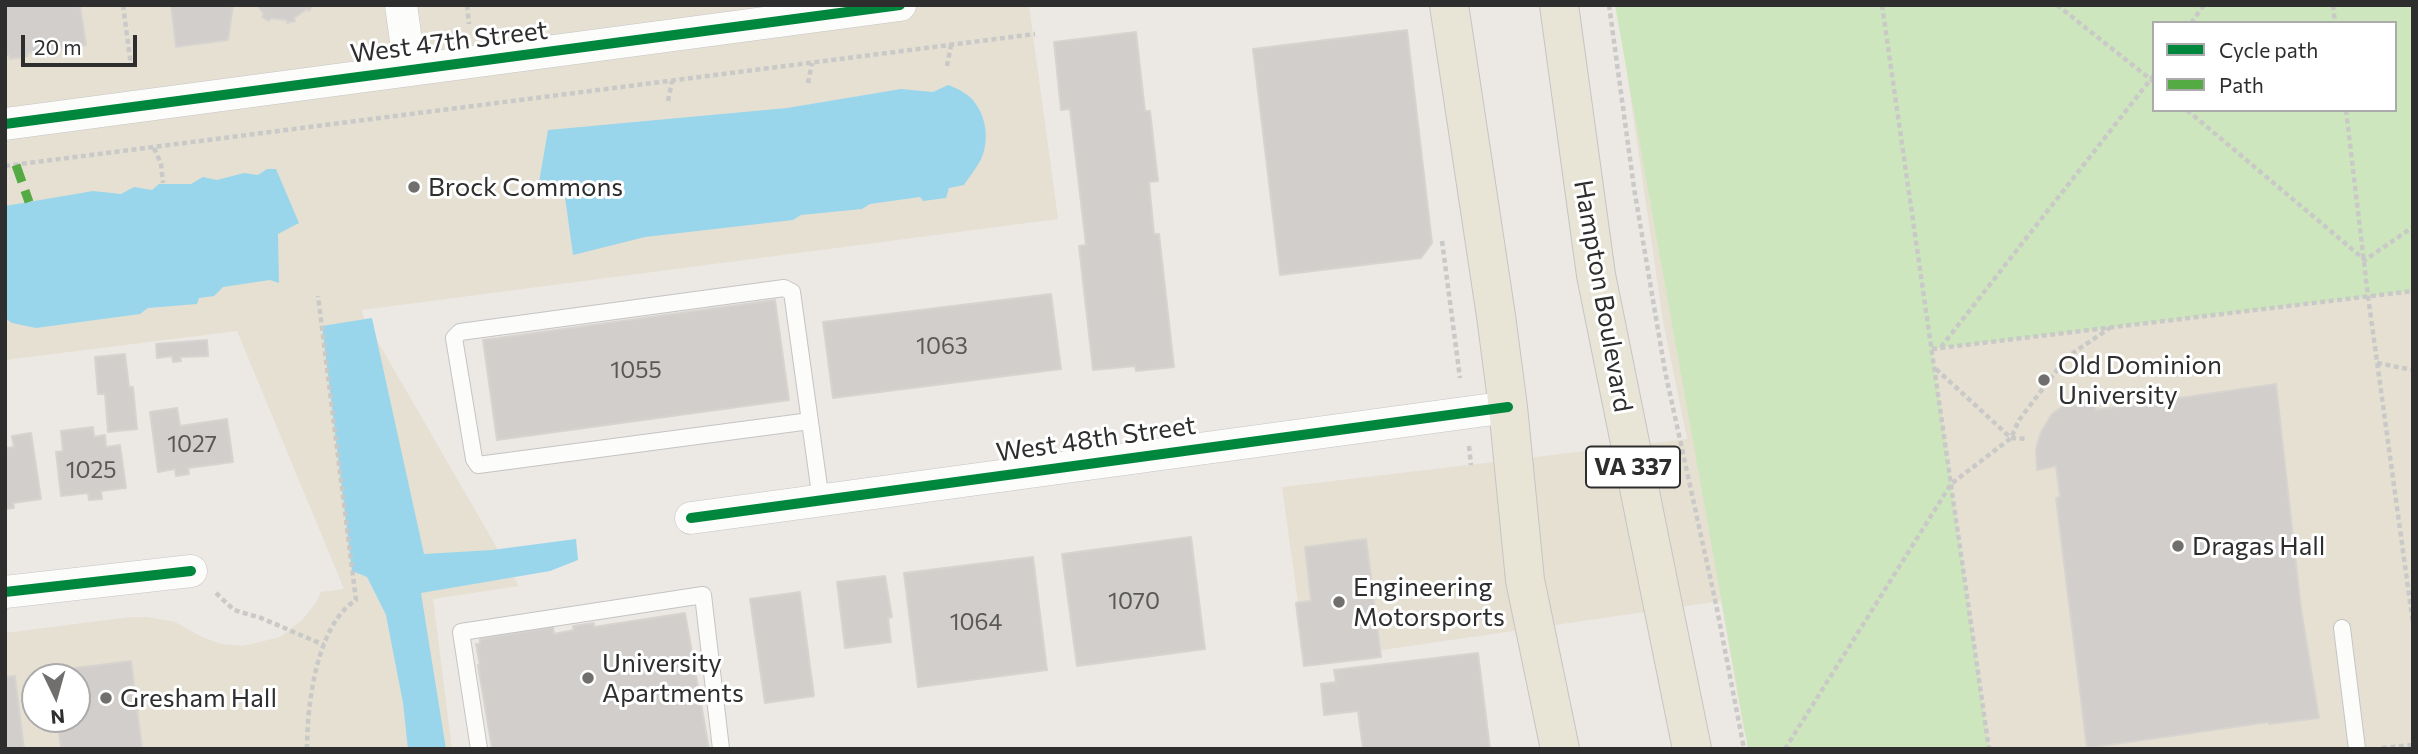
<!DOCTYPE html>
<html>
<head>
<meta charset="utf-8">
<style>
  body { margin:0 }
  #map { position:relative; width:2418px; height:754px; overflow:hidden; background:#ece8e4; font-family:Commissioner,sans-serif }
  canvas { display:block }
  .frame { position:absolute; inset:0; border:7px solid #2e2e2e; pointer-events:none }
  .legend { position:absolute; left:2152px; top:21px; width:245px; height:91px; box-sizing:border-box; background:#fff; border:2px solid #ababab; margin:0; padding:9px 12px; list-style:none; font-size:21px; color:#2e2e2e }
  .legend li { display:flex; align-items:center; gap:14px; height:35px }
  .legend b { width:35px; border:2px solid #ababab }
  .north { position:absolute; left:21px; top:663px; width:70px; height:70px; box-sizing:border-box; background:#fff; border:2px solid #ababab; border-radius:50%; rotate:175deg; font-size:19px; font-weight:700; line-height:28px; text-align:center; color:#2e2e2e }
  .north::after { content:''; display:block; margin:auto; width:24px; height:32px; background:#706f6e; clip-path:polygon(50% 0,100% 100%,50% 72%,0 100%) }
  .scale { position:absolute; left:21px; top:35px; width:116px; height:32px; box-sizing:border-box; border:4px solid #2e2e2e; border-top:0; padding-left:9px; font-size:21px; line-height:24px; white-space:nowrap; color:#2e2e2e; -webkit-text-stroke:5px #fff; paint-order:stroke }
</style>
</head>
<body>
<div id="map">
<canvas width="2418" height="754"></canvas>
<div class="frame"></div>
<ul class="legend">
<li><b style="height:9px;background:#00873e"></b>Cycle path</li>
<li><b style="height:9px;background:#54ab44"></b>Path</li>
</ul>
<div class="north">N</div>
<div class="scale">20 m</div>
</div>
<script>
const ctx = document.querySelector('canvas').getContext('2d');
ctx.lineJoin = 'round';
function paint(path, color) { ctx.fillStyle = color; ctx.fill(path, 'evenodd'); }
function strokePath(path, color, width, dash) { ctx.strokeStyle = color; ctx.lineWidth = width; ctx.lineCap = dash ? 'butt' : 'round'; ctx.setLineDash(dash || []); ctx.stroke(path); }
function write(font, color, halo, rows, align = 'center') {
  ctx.font = font + ' Commissioner,sans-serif'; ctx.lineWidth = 6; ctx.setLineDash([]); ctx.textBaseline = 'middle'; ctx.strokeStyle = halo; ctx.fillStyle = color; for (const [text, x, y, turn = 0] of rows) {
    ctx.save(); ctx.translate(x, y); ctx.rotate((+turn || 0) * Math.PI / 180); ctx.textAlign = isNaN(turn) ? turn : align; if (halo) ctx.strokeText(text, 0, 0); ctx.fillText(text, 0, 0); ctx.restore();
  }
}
paint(new Path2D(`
  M5 5H1029L1058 219 362 310 363 316 519 586 433 599 452 749H5V633L130 617H147L175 622 202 637 221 644 243 646 280 637 301 621 316 603 321 592 344 589 237 331 5 360ZM35 677H77V719H35Z
  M1617 5H2413V749H1758L1744 732 1721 601 1306 661 1282 487 1687 439 1663 321ZM2154 23H2395V110H2154Z`), '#e6e0d3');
paint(new Path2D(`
  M1615 5H2413V291L1932 349 1989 749H1748ZM2154 23H2395V110H2154Z`), '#cee6be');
paint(new Path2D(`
  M948 85C953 87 959 89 963 92 984 104 991 135 982 157 978 166 970 176 964 185L949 188 946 198 923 201 920 197 870 204 862 209 801 215 793 220 645 237 573 255 565 197 537 194 548 130 787 108 901 89 933 92Z
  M267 169H276L299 223 278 234 279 283 270 280 223 287 214 296 199 298 197 304 148 308 140 314 36 328 12 323 5 318V206L93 191 121 194 134 187 152 190 159 184H191L203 177 217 180 244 173 258 175Z
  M372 318 424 554 492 550 576 539 578 560 550 571 421 593 446 749H408L403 703 386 615 367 577 352 571 322 326Z`), '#99d6ec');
const building = new Path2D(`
  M5 5H80L86 45 28 53V56L10 59 9 55 5 56Z
  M171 5H233L228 40 176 47Z
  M257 5H313L309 11 307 9 294 18 295 21 287 23V20L271 18 269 21 262 17 264 14Z
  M1407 30 1432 243 1421 258 1280 275 1253 49Z
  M1136 32 1145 111H1150L1158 181 1149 182 1154 234H1159L1174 367 1136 371 1135 366 1093 370 1079 246 1086 245 1070 109 1061 110 1054 42Z
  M1051 294 1061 369 833 398 823 322Z
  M775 300 789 400 497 440 483 340Z
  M207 340 208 356 180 357 181 361 173 362 172 356 157 358 156 344Z
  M125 354 129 387H133L137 429 108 432 105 394H98L95 357Z
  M2276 384 2301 609 2319 718 2269 724V722L2087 748 2056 498 2060 497 2056 466 2037 470 2036 449 2041 432 2052 414 2067 403 2081 398 2093 396 2096 410Z
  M177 408 180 426 227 419 233 462 188 468 189 474 176 476 175 469 158 472 150 412Z
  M93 427 94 437 105 435 106 447 120 445 126 488 101 491 102 499 89 500 88 493 61 496 56 452 63 451 61 431Z
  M31 433 41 499 13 503 14 508 5 509V448L14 447 12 436Z
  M1191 537 1205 649 1077 666 1062 554Z
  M1366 539 1381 657 1304 666 1296 603 1311 601 1305 547Z
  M1033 557 1047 670 918 687 904 573Z
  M885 576 892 617 888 618 891 642 845 648 837 582Z
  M800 592 814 696 765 703 750 599Z
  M685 613 709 749H487L492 748 478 665H480L476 644H480V639L553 627 554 634 574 630 573 626 594 623V627Z
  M1478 653 1490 749H1363L1358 711 1324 715 1321 684 1336 682 1334 670Z
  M131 661 142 749H61L57 719H77V677H51L76 674 75 668Z
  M15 676 24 749H5V677Z`);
paint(building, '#d1cecb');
strokePath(building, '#d7d4d0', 2);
const lane = new Path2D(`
  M810 421 478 465 474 459 454 338 460 332 784 288 792 292 821 501
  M2342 628 2357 749
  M479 749 461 632 703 595 721 749`);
const street = new Path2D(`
  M401 5 410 70
  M5 124 900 5
  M691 518 1508 407
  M5 592 191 571`);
const primary = new Path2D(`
  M1449 5 1496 316 1508 407 1525 580 1560 749
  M1559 5 1596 275 1692 749`);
strokePath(lane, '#c5c4c5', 18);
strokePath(street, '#c5c4c5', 33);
strokePath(primary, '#c6c5c4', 40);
strokePath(new Path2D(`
  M123 5 131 66
  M467 5 469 24
  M1609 5 1634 188 1665 371 1717 609 1744 749
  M1882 5 1989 749
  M2057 5 2154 82
  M2333 5 2335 23
  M2191 23 2204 5
  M947 66 951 45
  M808 83 812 63
  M668 101 672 81
  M2187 110 2365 260 2413 227
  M2346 110 2368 296 2413 624
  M154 148 161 164 163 183
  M5 166 1035 34
  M1442 241 1460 378
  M1941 347 2154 75
  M1932 349 2413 291
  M2377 363 2413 370
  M1936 369 2011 438 2027 439
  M1469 446 1471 465
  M216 593 234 610 261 618 324 645
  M2382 748 2413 745
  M307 749C307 706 316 625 356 600L318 296
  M1785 749 1951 484 2011 438 2019 420 2067 357 2110 328`), '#c9c9c8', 4.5, [5, 3.5]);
strokePath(lane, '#fcfcfb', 16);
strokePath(street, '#fcfcfb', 32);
strokePath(primary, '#e8e4d6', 38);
strokePath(new Path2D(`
  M16 165 29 202`), '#54ab44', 9, [18, 9]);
strokePath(new Path2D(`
  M5 124 900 5
  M691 518 1508 407
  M5 592 191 571`), '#00873e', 10);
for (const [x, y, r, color] of [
  [414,187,7,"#706f6e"],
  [2044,380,7,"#706f6e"],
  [2178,546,7,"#706f6e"],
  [1339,602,7,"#706f6e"],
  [588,678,7,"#706f6e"],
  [106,698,7,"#706f6e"]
]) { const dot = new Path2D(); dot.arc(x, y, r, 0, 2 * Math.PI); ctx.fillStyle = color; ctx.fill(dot); strokePath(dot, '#fff', 2.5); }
write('23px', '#585857', null, [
  ["1063",942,346],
  ["1055",636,370],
  ["1027",192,444],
  ["1025",91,470],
  ["1070",1134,601],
  ["1064",976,622]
]);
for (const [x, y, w] of [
  [1633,467,94]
]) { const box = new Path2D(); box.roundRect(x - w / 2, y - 20.5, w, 41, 5); ctx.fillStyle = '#fff'; ctx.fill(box); strokePath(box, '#2e2e2e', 2); }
write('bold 24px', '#2e2e2e', null, [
  ["VA 337",1633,467]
]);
write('26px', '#2e2e2e', '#fff', [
  ["West 47th Street",449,42,-7],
  ["Hampton Boulevard",1603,296,80],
  ["West 48th Street",1096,439,-8]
]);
write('26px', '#2e2e2e', '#fff', [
  ["Brock Commons",428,187],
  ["Old Dominion",2058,365],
  ["University",2058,395],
  ["Dragas Hall",2192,546],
  ["Engineering",1353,587],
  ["Motorsports",1353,617],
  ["University",602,663],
  ["Apartments",602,693],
  ["Gresham Hall",120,698]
], 'left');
</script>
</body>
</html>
